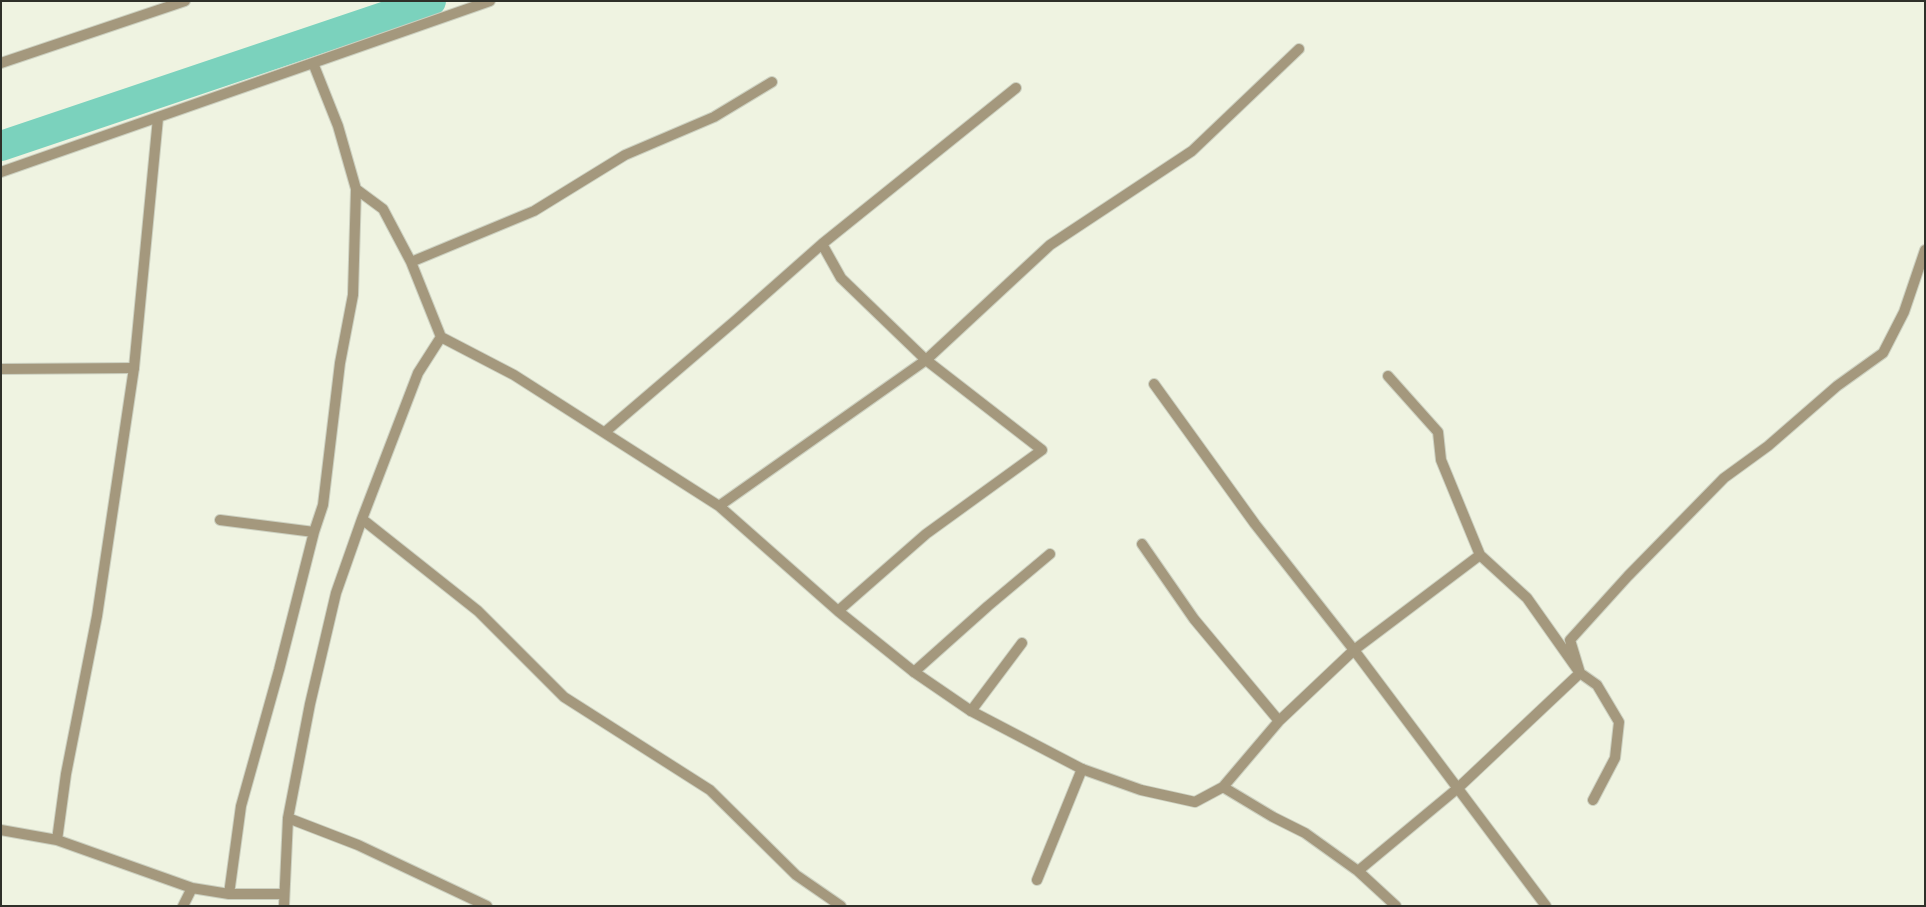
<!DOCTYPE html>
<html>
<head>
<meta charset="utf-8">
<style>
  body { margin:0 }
  #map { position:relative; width:1926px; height:907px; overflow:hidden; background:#eff3e1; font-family:"Sofia Sans Condensed",sans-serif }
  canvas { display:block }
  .frame { position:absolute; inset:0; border:2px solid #2f3029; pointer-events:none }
</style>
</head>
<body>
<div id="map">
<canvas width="1926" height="907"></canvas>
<div class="frame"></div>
</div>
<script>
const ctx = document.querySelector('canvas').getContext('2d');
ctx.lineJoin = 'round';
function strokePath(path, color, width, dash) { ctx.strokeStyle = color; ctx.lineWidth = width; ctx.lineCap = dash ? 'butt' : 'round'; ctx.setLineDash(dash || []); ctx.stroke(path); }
strokePath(new Path2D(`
  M1 146 431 1`), '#7bd2bd', 30);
const service = new Path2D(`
  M1 369 134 368
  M914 672 988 606 1050 554
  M971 711 1022 643
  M1037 880 1082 769`);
const minor = new Path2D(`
  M1 63 185 1
  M1 172 490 1
  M356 189 383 209 411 262 441 337 514 375 719 506 838 611 914 672 971 711 1082 769 1141 790 1195 802 1223 787 1273 817 1305 833 1358 871 1396 906
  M822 244 841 278 926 360 1042 450 926 534 838 611
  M411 262 534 211 625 155 714 117 772 82
  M1388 376 1438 432 1441 460 1480 555 1527 598 1580 673 1597 685 1619 722 1615 758 1593 800
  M1154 384 1255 524 1354 650 1546 906
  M605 432 736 320 822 244 1016 88
  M719 506 926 360 1050 245 1192 151 1299 49
  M362 519 478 611 564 697 710 790 796 875 841 906
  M220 520 314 532
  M1142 544 1194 619 1279 721
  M1223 787 1279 721 1354 650 1480 555
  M288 818 358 845 487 906
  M1 830 57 840 192 888 229 894H283
  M57 840 66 774 97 616 134 368 158 118
  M1358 871 1458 788 1580 673 1570 640 1628 576 1724 478 1768 446 1837 386 1883 353 1904 312 1925 250
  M229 894 241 806 279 670 314 532 323 505 340 363 353 295 356 189 338 126 313 63
  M183 906 192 888
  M284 906 288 818 310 704 336 593 362 519 418 373 441 337`);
strokePath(service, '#ccd0c0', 12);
strokePath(minor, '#ccd0c0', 12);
strokePath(service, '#a4987d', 10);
strokePath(minor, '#a4987d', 10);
</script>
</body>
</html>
